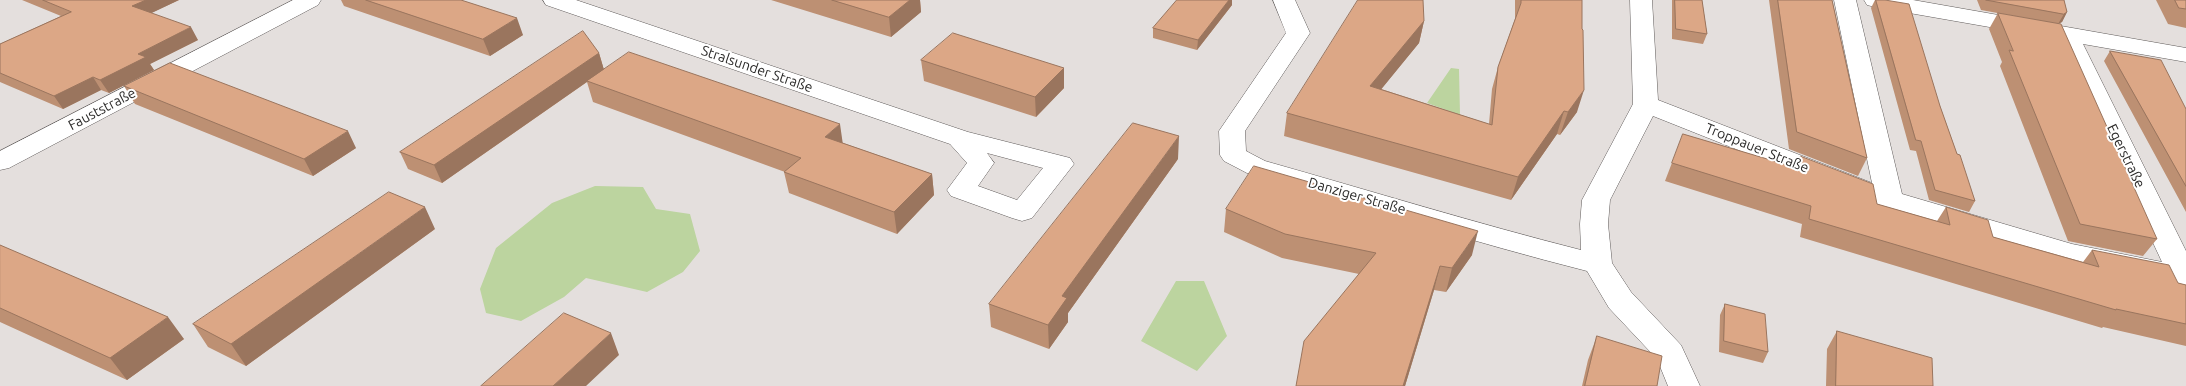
<!DOCTYPE html>
<html>
<head>
<meta charset="utf-8">
<style>
  body { margin:0 }
  canvas { display:block; background:#e4dfdd }
</style>
</head>
<body>
<canvas width="2186" height="386"></canvas>
<script>
const ctx = document.querySelector('canvas').getContext('2d');
ctx.lineJoin = 'round';
function paint(path, color) { ctx.fillStyle = color; ctx.fill(path, 'evenodd'); }
function strokePath(path, color, width, dash) { ctx.strokeStyle = color; ctx.lineWidth = width; ctx.lineCap = dash ? 'butt' : 'round'; ctx.setLineDash(dash || []); ctx.stroke(path); }
function write(font, color, halo, rows, align = 'center') {
  ctx.font = font + ' Ubuntu,sans-serif'; ctx.lineWidth = 4; ctx.setLineDash([]); ctx.textBaseline = 'middle'; ctx.strokeStyle = halo; ctx.fillStyle = color; for (const [text, x, y, turn = 0] of rows) {
    ctx.save(); ctx.translate(x, y); ctx.rotate((+turn || 0) * Math.PI / 180); ctx.textAlign = isNaN(turn) ? turn : align; if (halo) ctx.strokeText(text, 0, 0); ctx.fillText(text, 0, 0); ctx.restore();
  }
}
paint(new Path2D(`
  M1451 68 1459 69 1460 115 1427 103Z
  M595 186 643 187 656 209 690 214 700 251 683 272 647 292 586 278 564 297 521 321 486 313 480 289 496 248 552 203Z
  M1176 281H1204L1227 336 1197 371 1141 341Z`), '#bcd49f');
const minor = new Path2D(`
  M293 0H321L318 5 9 168 0 170V151Z
  M543 0H576L968 132 1070 158 1074 164 1032 218 1022 221 1012 218 951 196 947 190 967 163 950 144 546 5ZM987 153 1043 168 1017 200 978 186 994 163Z
  M1273 0H1295L1310 33 1245 131 1246 151 1265 161C1371 191 1475 223 1581 250L1580 224 1582 200 1633 104 1630 0H1652L1658 100 1872 183 1834 0H1856L1902 194 2072 244 2162 262 2058 39 1875 7 1867 5 1864 0H1913L2186 48V62L2083 44 2186 251V287L2071 264 1879 206 1653 116 1610 200 1608 224 1612 263 1631 292 1681 345 1700 386H1668L1657 359 1609 308 1587 271C1472 242 1360 206 1247 173L1224 161 1220 155 1219 131 1286 33Z`);
strokePath(minor, '#605c5b', 1);
paint(minor, '#fff');
paint(new Path2D(`
  M22 0H179L151 13 198 40 150 64 154 70 109 93 101 90 63 109 0 82V44L61 16Z
  M341 0H461L523 35 490 56 344 6Z
  M771 0H920L921 12 891 37Z
  M1177 0H1232V5L1197 50 1153 38V28Z
  M1515 0H1582L1577 112 1560 135 1557 134 1511 200 1284 136 1287 113 1424 21 1419 43 1381 89 1489 124 1492 89 1498 67 1515 19Z
  M1672 0H1702L1707 34 1703 44 1672 39Z
  M1769 0H1832L1867 158 1858 176 1789 149Z
  M1875 0H1885L1940 106 1957 154 1975 201 1969 212 1929 200 1916 151 1910 150 1871 8Z
  M1977 0H2064L2067 12 2062 22 2058 24 1981 10Z
  M2156 0H2186V28L2168 24Z
  M1998 13 2157 239 2143 256 2068 241 2000 66 2002 62 1989 29Z
  M2110 51 2186 109V212L2104 61Z
  M599 53 604 70 843 143 932 174 934 195 897 234 789 193 784 172H785L593 102 587 82 442 183 408 169 400 152Z
  M921 60 1064 68V88L1036 117 924 81Z
  M124 86 356 148 313 176 135 104Z
  M1683 134 1794 167 1800 156 1877 204 1937 221 1946 207 1993 237 2083 262 2092 250 2178 283 2186 285V346L2103 327 2102 328 1800 237 1802 224 1665 181Z
  M1178 159 1068 313V322L1049 349 991 327 989 304Z
  M1226 209 1472 255 1446 292 1434 290 1405 386H1296L1359 274 1282 258 1224 232Z
  M435 229 246 366 208 347 193 324Z
  M0 245 184 339 127 380 0 322Z
  M1725 304 1768 352 1763 363 1719 352 1720 315Z
  M1837 331 1933 386H1826L1827 349Z
  M1597 336 1657 386H1582L1588 360Z`), '#bd9073');
paint(new Path2D(`
  M146 0H179L139 19 132 6Z
  M910 0H920L921 12 891 37 889 17Z
  M1229 0H1232V5L1197 50 1198 40Z
  M2067 12 2062 22 2058 24 2064 14Z
  M517 18 523 35 490 56 483 39Z
  M1424 21 1419 43 1366 108 1370 86Z
  M191 27 198 40 150 64 154 70 109 93 100 80 138 54Z
  M599 53 604 70 442 183 434 165Z
  M1064 68V88L1036 117 1035 97Z
  M93 77 101 90 63 109 54 96Z
  M1584 90 1577 112 1560 135 1568 112Z
  M1564 111 1557 134 1511 200 1518 177Z
  M840 124 843 145 825 137Z
  M348 131 356 148 313 176 304 159Z
  M1179 136 1178 159 1068 313V322L1049 349 1048 325 1062 296Z
  M932 174 934 195 897 234 894 212Z
  M425 207 435 229 246 366 231 344Z
  M1478 231 1472 255 1446 292 1452 268Z
  M1440 266 1434 290 1405 386H1403Z
  M168 317 184 339 127 380 110 358Z
  M611 333 619 355 586 386H553Z`), '#9a755e');
const building = new Path2D(`
  M43 0H146L132 6 191 27 138 54 146 57 100 80 93 77 54 96 0 73V44L71 12Z
  M366 0H461L517 18 483 39Z
  M832 0H910L889 17Z
  M1177 0H1229L1198 40 1153 28Z
  M1358 0H1423L1424 21 1370 86 1492 125 1498 67 1521 3V0H1582V29L1583 30 1584 90 1568 112 1564 111 1518 177 1287 113Z
  M1675 0H1702L1707 34 1676 29Z
  M1778 0H1832L1867 158 1797 132Z
  M1876 0H1885L1909 4 1940 106 1957 154 1960 155 1975 201 1935 190 1921 141 1916 140Z
  M1986 0H2064L2067 12 2064 14Z
  M2175 0H2186V9L2179 8Z
  M1998 13 2061 24 2157 239 2080 224 2009 50 2013 51Z
  M583 31 599 53 434 165 400 152Z
  M953 33 1064 68 1035 97 921 60Z
  M2110 51 2161 60 2186 109V186Z
  M629 52 840 124 825 137 932 174 894 212 784 172 801 158 587 81Z
  M170 63 348 131 304 159 124 86Z
  M1133 123 1179 136 1062 296 1067 298 1048 325 989 304Z
  M1683 134 1801 169 1800 156 1873 184 1877 204 1950 225 1946 207 1988 220 1993 237 2099 267 2092 250 2169 265 2178 283 2186 285V324L2116 309V310L1809 219 1811 206 1672 163Z
  M1254 166 1478 231 1452 268 1440 266 1403 386H1296L1304 341 1376 253 1285 234 1226 209Z
  M389 192 425 207 231 344 193 324Z
  M0 245 168 317 110 358 0 308Z
  M1725 304 1765 314 1768 352 1724 341Z
  M564 313 611 333 553 386H481Z
  M1837 331 1932 358 1933 386H1836Z
  M1597 336 1662 356 1657 386H1585Z`);
paint(building, '#dca786');
strokePath(building, '#9a755e', 1);
write('14px', '#2b2a29', '#fff', [
  ["Stralsunder Straße",757,69,19],
  ["Fauststraße",102,109,-28],
  ["Troppauer Straße",1757,148,22],
  ["Egerstraße",2126,156,64],
  ["Danziger Straße",1357,196,16]
]);
</script>
</body>
</html>
